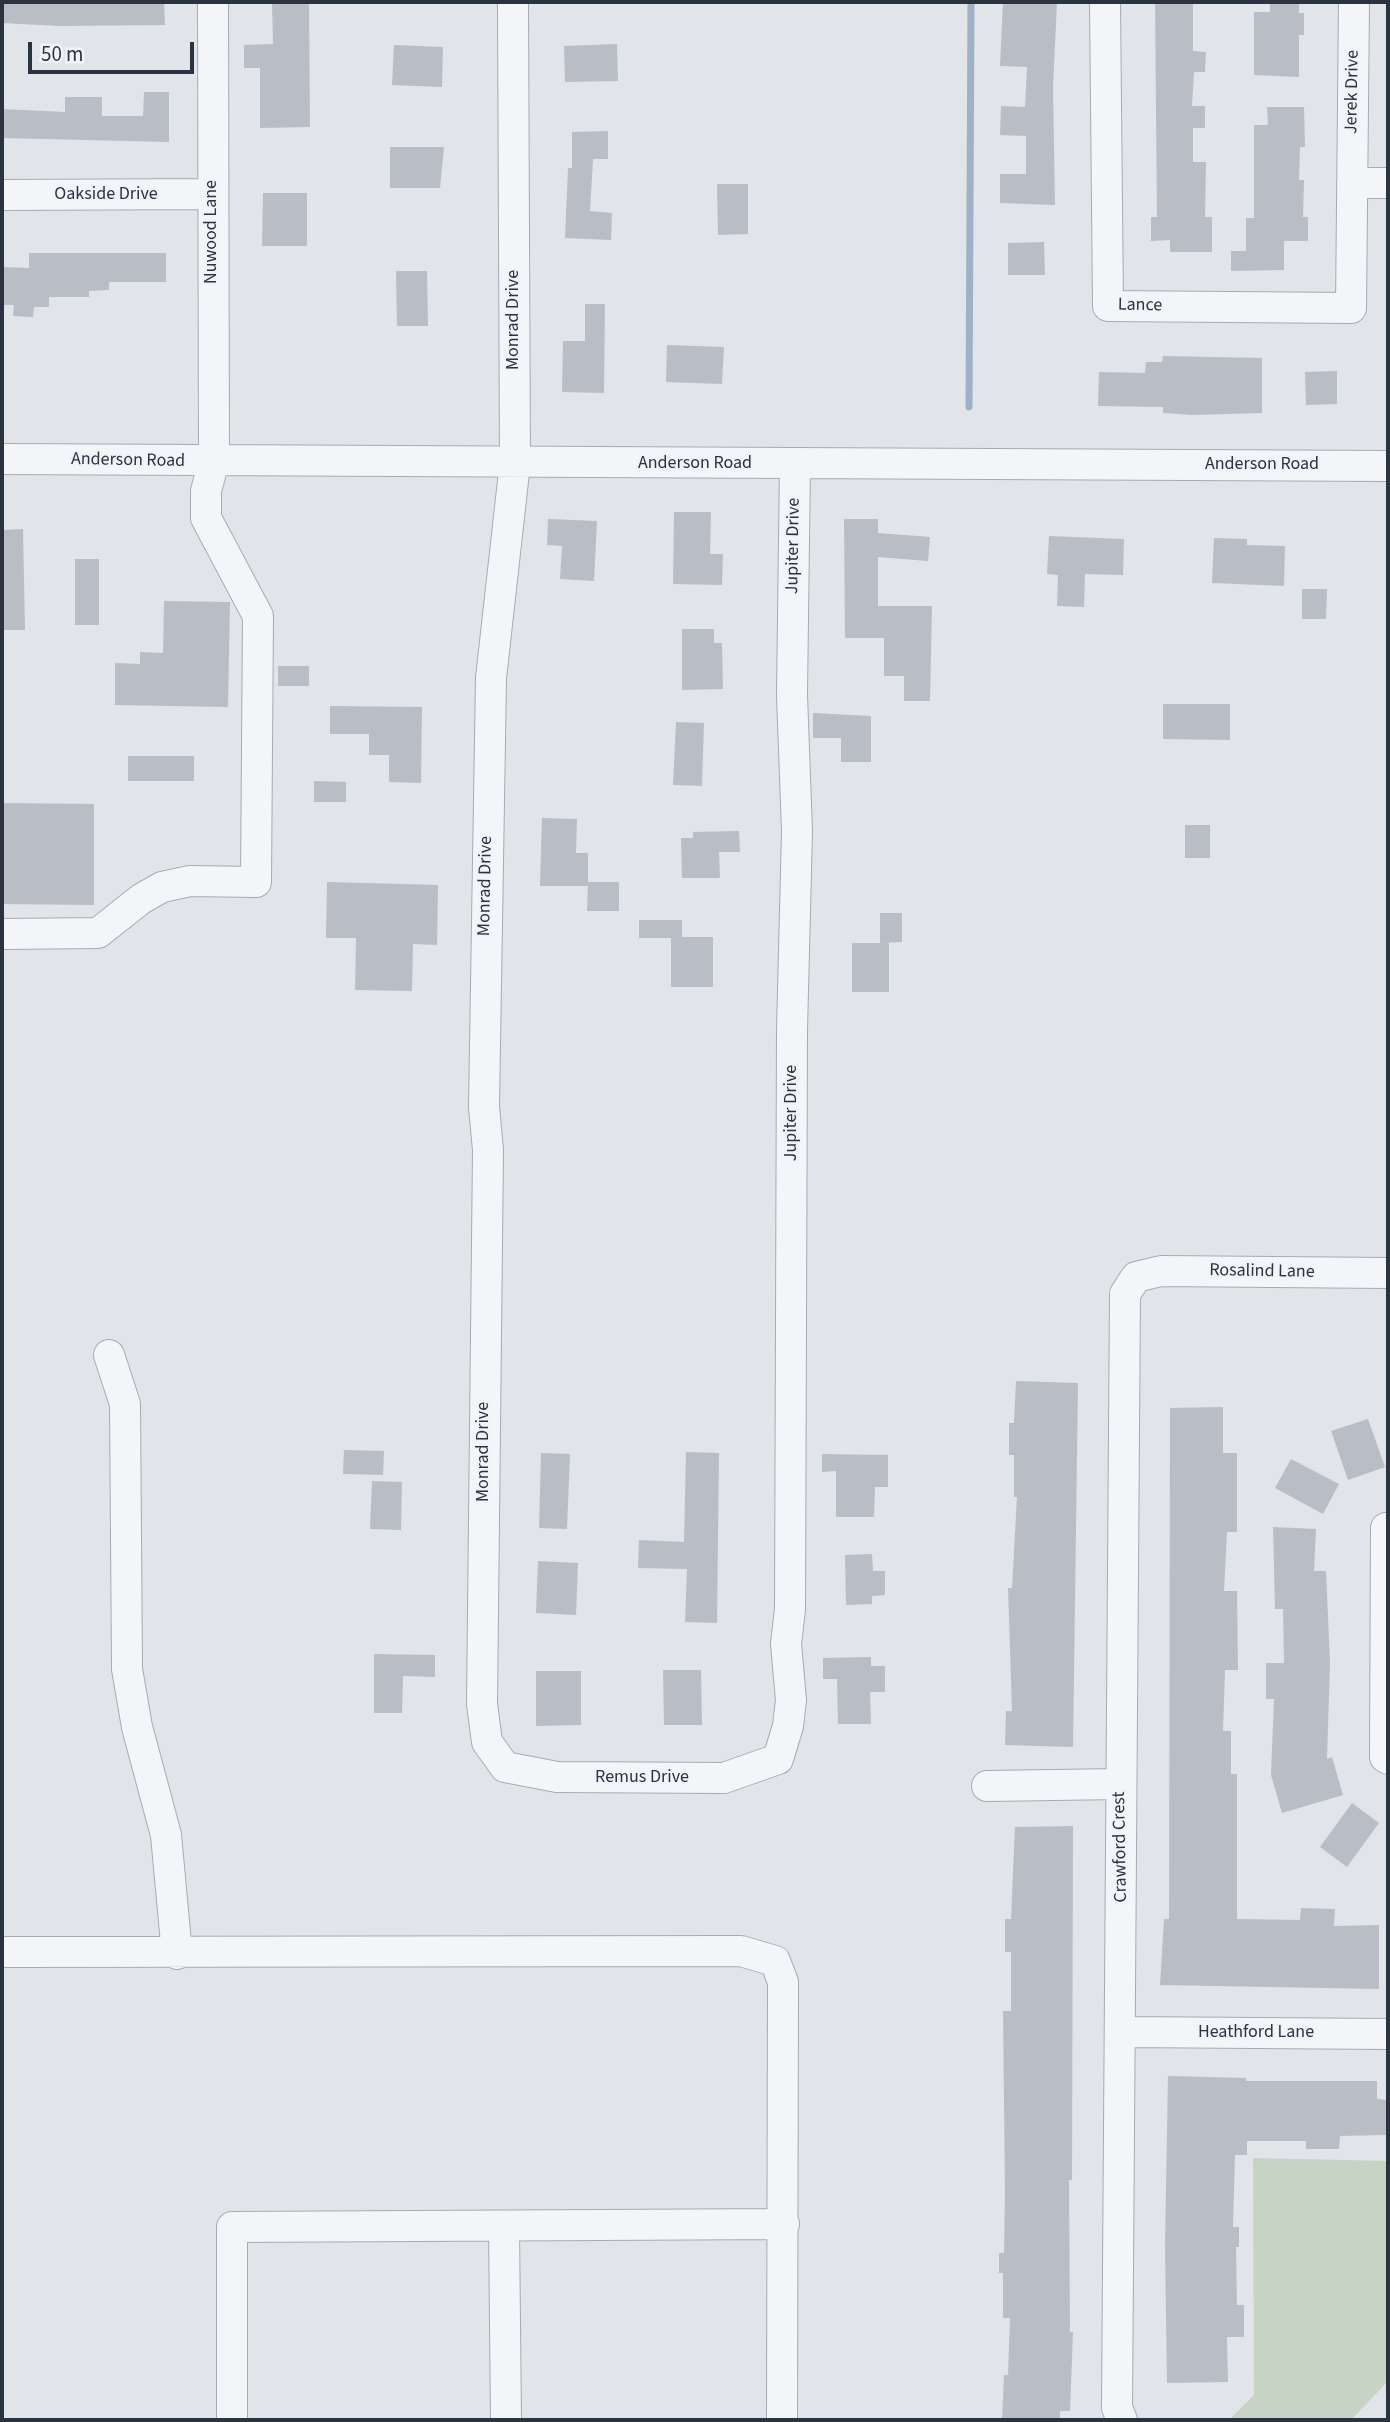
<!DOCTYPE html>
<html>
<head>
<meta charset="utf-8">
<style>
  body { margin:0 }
  #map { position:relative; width:1390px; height:2422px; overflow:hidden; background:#e1e4e9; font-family:"Source Sans 3",sans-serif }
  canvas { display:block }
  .frame { position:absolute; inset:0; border:4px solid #2b3240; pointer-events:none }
  .scale { position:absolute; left:28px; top:42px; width:166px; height:32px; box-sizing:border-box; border:4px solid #2b3240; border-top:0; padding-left:9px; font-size:21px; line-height:24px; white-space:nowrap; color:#2b3240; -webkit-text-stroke:5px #f1f3f7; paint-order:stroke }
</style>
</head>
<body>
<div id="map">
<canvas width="1390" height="2422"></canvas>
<div class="frame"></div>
<div class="scale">50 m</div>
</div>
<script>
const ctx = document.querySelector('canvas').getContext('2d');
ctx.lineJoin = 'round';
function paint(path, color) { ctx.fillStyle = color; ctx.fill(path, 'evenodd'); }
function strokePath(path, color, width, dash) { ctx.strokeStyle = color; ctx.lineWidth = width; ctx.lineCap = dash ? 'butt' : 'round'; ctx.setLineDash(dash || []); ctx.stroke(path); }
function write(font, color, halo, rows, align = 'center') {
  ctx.font = font + ' "Source Sans 3",sans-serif'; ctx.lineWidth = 5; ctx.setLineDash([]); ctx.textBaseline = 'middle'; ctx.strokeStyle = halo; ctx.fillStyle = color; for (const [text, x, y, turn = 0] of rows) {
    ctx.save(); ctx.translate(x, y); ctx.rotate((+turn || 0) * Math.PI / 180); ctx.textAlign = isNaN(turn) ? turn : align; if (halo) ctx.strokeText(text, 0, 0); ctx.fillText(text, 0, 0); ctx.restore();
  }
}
paint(new Path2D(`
  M1253 2158 1388 2161V2381L1351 2420H1229L1254 2395Z`), '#c7d3c3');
strokePath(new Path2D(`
  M969 407 971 2`), '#9fb1c7', 7);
paint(new Path2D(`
  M2 2H164L165 25 59 26 2 23Z
  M272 2H309L310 127 260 128V68H244V45L273 44Z
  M1003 2H1057L1053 88 1055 205 1000 203V174H1026V136L1000 135 1001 106 1025 107 1027 67 1000 66Z
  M1155 2H1193V51L1206 52 1205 72H1194L1192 106H1205V128H1193V162H1206L1205 217H1212V252H1170V240L1151 241V217H1157Z
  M1270 2H1299V13H1304V35H1299V77L1254 75V12H1270Z
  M617 44 618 81 565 82 564 46Z
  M394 45 443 47 442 87 392 85Z
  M144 92H169V142L2 138V109L65 112V97H102V116H143Z
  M1267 107H1304L1305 147H1300L1299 180H1304L1303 217H1308V241H1284V270L1231 271V251H1246V218H1254V125H1268Z
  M608 131V159H593L590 211 612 213 611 240 565 238 568 168H572V132Z
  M390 147H444L440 188H390Z
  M717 184H748V234L718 235Z
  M263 193H307V246H262Z
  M1044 242 1045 275H1008V243Z
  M29 253H166V282H109V290L89 291V297H49V307H34L33 317 13 316 14 305H2V267L29 268Z
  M396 271H427L428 326H397Z
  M585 304H605L604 393 562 392 563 341H585Z
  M667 345 724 347 722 384 666 382Z
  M1163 356 1262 358V413L1192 415 1163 413V407L1098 406 1099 372 1145 373 1146 362H1162Z
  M1337 371V404L1306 405 1305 372Z
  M674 512H711L710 554H723L722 585 673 584Z
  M548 519 597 521 594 581 560 579 562 546 547 545Z
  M844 519H878V533L930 537 928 561 878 557V606H932L930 701H904V676H884V638H845Z
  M23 529 25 630H2V530Z
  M1049 536 1124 539 1123 575 1085 574 1084 607 1057 606 1058 575 1047 574Z
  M1214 538 1247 539V545L1285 546 1284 586 1212 583Z
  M75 559H99V625H75Z
  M1302 589H1327L1326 619H1302Z
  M164 601 230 602 228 707 115 705V663L140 664V652L163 653Z
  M682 629H714V643H722L723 689 682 690Z
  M278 666H309V686H278Z
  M1163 704H1230V740L1163 739Z
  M330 706 422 707 421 783 389 782V755H369V734H330Z
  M813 713 871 716V762H841V738H813Z
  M676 722 704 723 702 786 673 785Z
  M128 756H194V781H128Z
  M314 781 346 782V802H314Z
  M2 803 94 804V905L2 904Z
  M542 818 577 819 576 853H588V886H540Z
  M1185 825H1210V858H1185Z
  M739 831 740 852H719L720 878H682L681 838H693V832Z
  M327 882 438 885 437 945 413 944 412 991 355 990 356 938H326Z
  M588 882H619V911H587Z
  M880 913H902V942L880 943Z
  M639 920H682V937H713V987H671V938H639Z
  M852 943H889V992H852Z
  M1016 1381 1078 1383 1073 1747 1005 1745 1006 1711H1012L1008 1588H1012L1017 1497H1014V1455H1009V1423H1014Z
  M1223 1407V1453H1237V1532H1227L1224 1591H1237L1238 1670H1225L1223 1731H1231V1774H1237V1919L1300 1920 1301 1908 1335 1909 1334 1926 1379 1925V1989L1160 1985 1164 1919H1169L1170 1408Z
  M1368 1419 1385 1467 1348 1480 1331 1431Z
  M344 1450 384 1451 383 1475 343 1474Z
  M686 1452 719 1453 717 1623 685 1622 687 1569 638 1568 639 1540 684 1542Z
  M541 1453 570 1454 567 1529 539 1528Z
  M822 1454 888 1455V1487H875L874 1517H836V1471L822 1472Z
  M1291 1459 1339 1484 1323 1514 1275 1488Z
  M372 1481 402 1482 401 1530 370 1529Z
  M1273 1527 1316 1529 1314 1571H1326L1330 1663 1327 1759 1332 1757 1343 1795 1282 1813 1271 1775 1274 1699H1266V1663H1284L1283 1609H1275Z
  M872 1554 873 1571H885V1595L872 1596V1604L846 1605 845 1555Z
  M538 1561 578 1563 576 1615 536 1613Z
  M374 1654 435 1655V1677L403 1676 402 1713H374Z
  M871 1657V1666H885V1692H870L871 1724H838L837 1679H823V1658Z
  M663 1670H701L702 1725H664Z
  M536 1671H581V1725L536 1726Z
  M1352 1803 1379 1823 1347 1867 1320 1847Z
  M1073 1826 1072 2180H1069L1070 2332H1073L1070 2411H1060V2420H1002L1004 2375H1008L1010 2318H1003V2273H999V2253H1004L1005 2193 1003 2011H1011V1952H1005V1919H1011L1015 1827Z
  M1168 2076 1246 2078V2081H1377V2099L1386 2100V2135L1340 2136 1339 2149H1306V2141H1247V2155H1235L1233 2227H1239V2247H1236L1237 2305H1244V2337H1227L1228 2382 1167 2383 1165 2247Z`), '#b9bdc6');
const minor = new Path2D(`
  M513 2 515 463 491 678 484 1107 488 1150 482 1704 487 1742 505 1767 557 1777 724 1778 778 1759 788 1726 791 1700 786 1644 790 1609 792 1031 797 831 792 695 795 464
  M1105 2 1108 306 1351 308 1354 2
  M1352 183H1388
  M2 195 211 194
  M2 459 1388 466
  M2 934 98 933 141 899 162 887 190 881 256 882 258 616 206 518V491L214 461 213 2
  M109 1355 125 1404 127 1669 137 1727 166 1835 177 1954
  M1388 1528H1386L1385 1757 1388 1759
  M987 1786 1121 1784
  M2 1952 741 1951 775 1961 783 1982 782 2420
  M1124 2032 1388 2034
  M504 2226 506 2420
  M232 2420V2227L784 2224
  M1122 2420 1117 2408C1123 2036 1122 1665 1125 1294L1136 1277 1161 1271 1388 1273`);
strokePath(minor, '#a7abb3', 32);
strokePath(minor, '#f4f5f8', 30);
write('18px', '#2b3240', '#f1f3f7', [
  ["Jerek Drive",1353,92,-89],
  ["Oakside Drive",106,195],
  ["Nuwood Lane",212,232,-90],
  ["Lance",1140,306,1],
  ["Monrad Drive",514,320,-90],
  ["Anderson Road",128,461,1],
  ["Anderson Road",695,464],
  ["Anderson Road",1262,465],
  ["Jupiter Drive",794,546,-89],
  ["Monrad Drive",486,886,-89],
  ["Jupiter Drive",792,1113,-90],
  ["Rosalind Lane",1262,1272,1],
  ["Monrad Drive",484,1452,-90],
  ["Remus Drive",642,1778],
  ["Crawford Crest",1121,1847,-91],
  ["Heathford Lane",1256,2033]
]);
</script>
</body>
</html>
